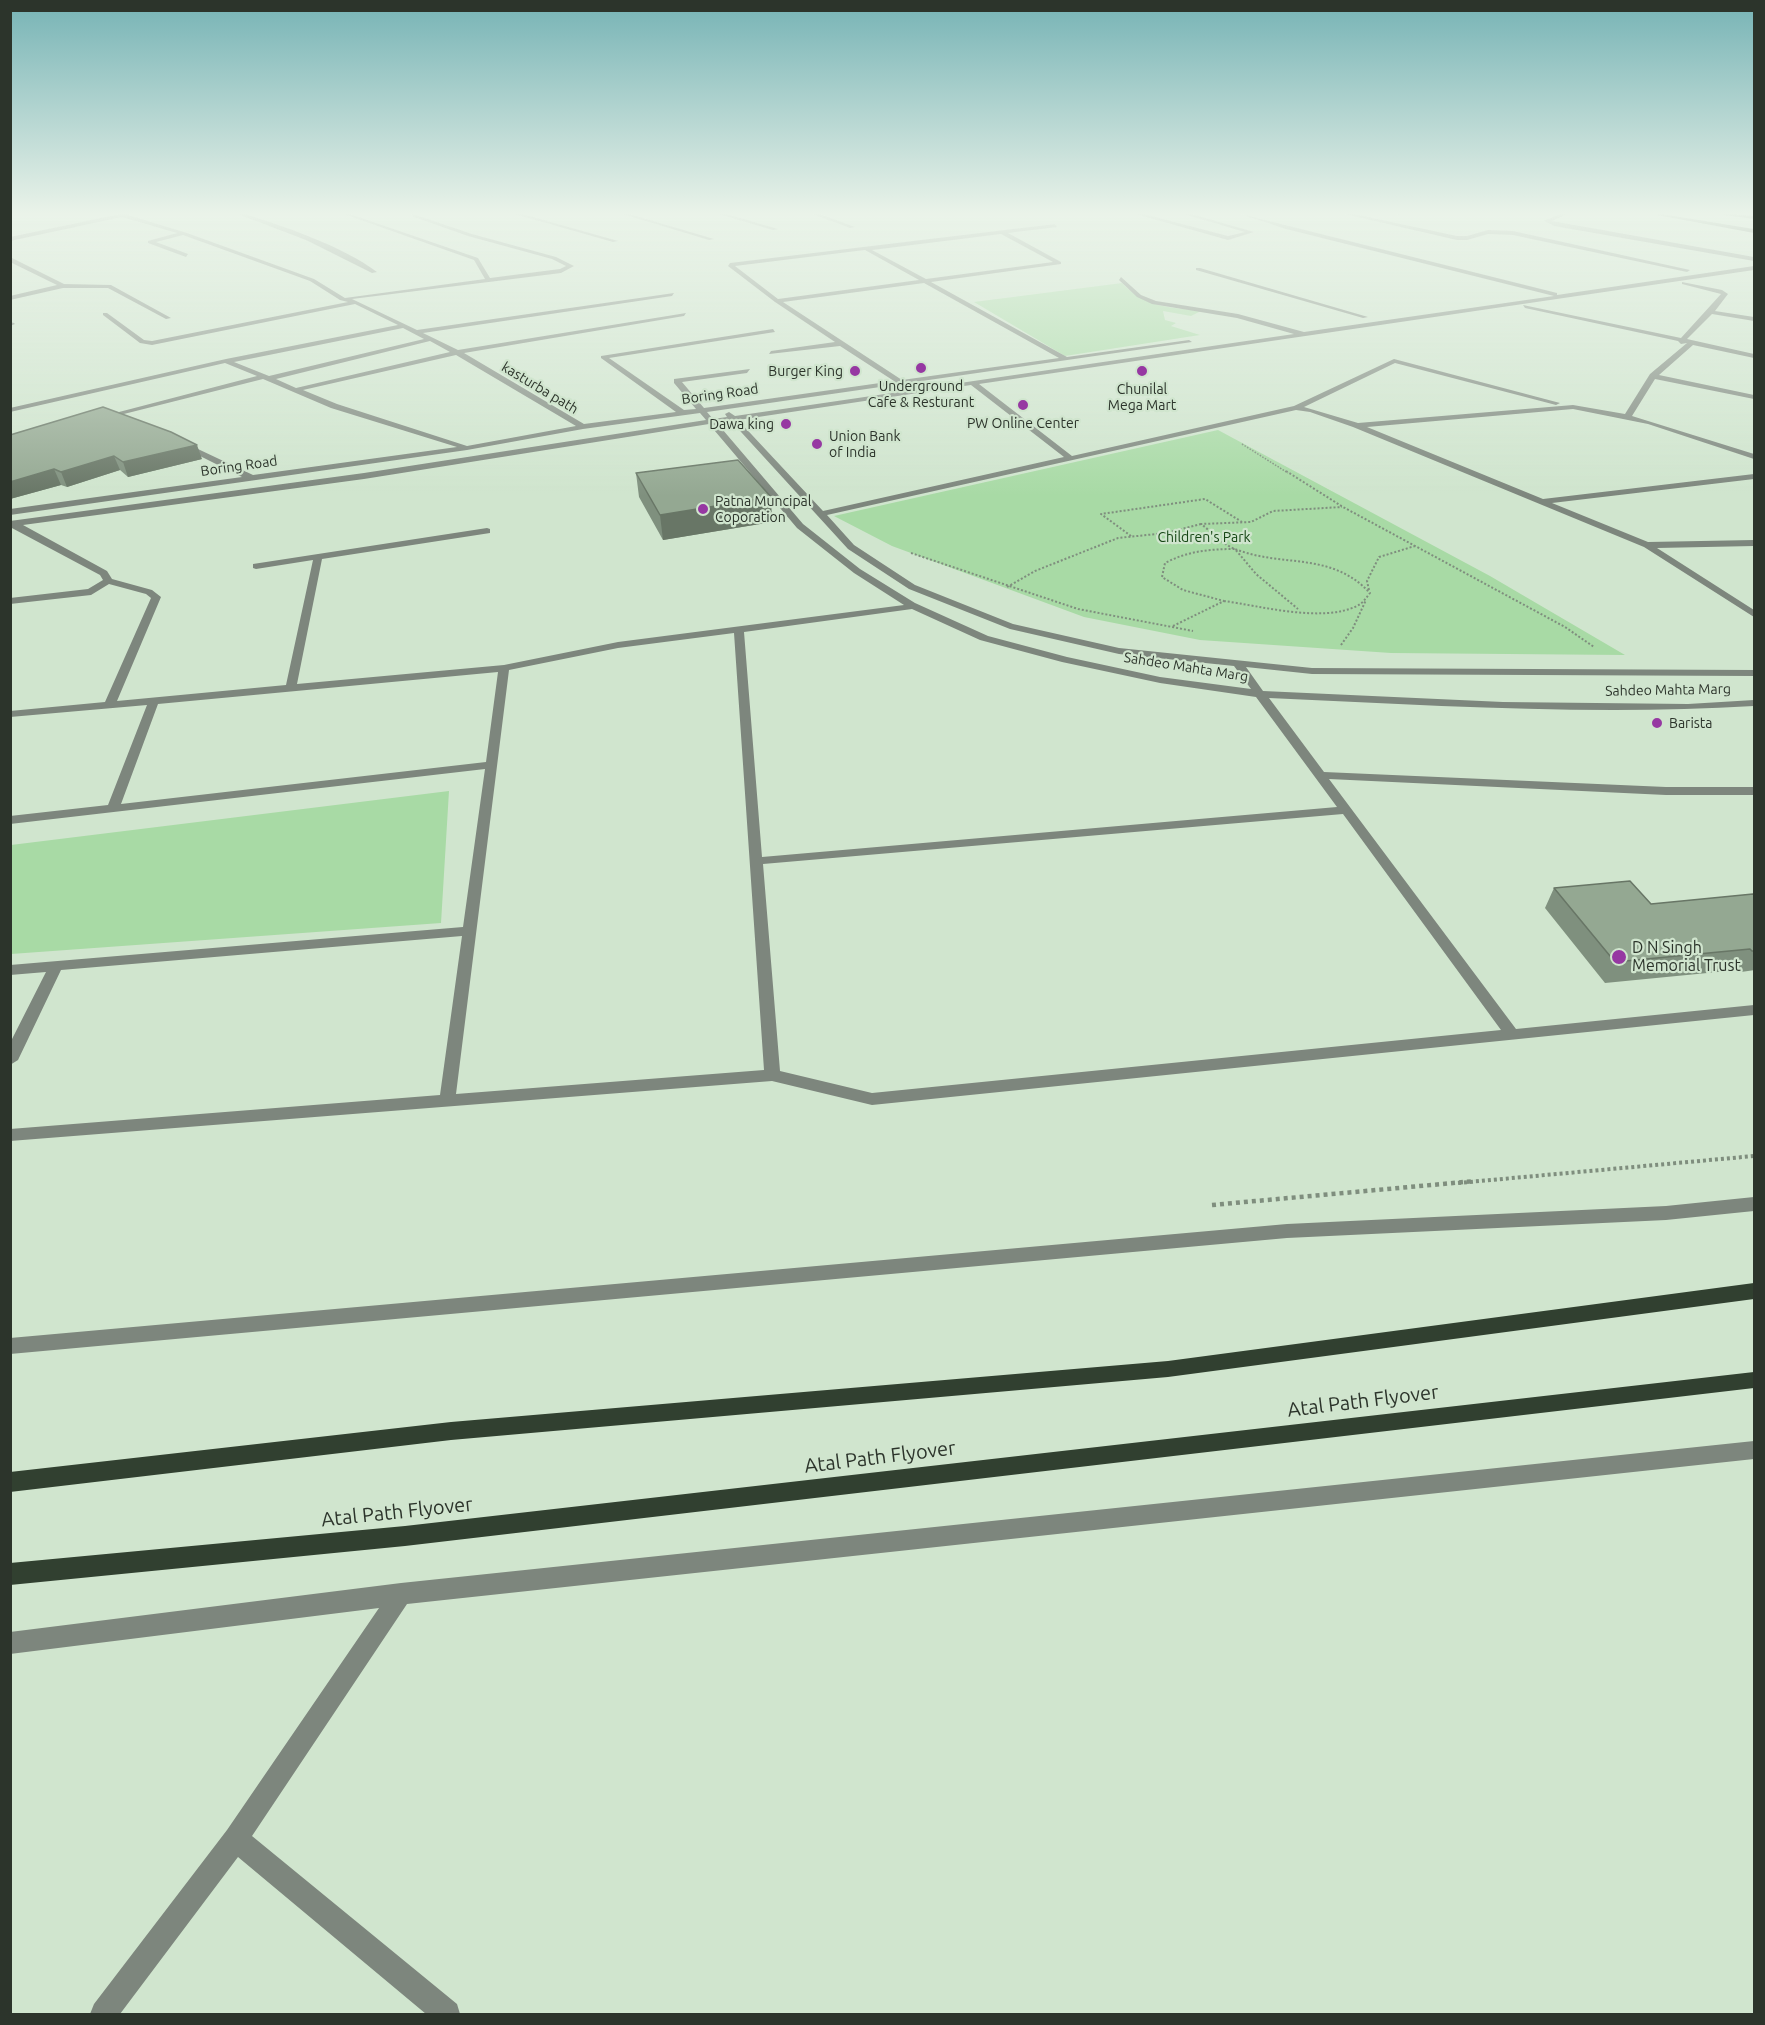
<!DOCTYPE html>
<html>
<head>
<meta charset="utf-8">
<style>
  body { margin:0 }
  #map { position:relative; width:1765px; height:2025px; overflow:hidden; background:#d0e5ce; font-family:Ubuntu,sans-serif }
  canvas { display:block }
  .frame { position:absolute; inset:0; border:12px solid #2c342b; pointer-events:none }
</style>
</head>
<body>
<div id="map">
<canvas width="1765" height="2025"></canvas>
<div class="frame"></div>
</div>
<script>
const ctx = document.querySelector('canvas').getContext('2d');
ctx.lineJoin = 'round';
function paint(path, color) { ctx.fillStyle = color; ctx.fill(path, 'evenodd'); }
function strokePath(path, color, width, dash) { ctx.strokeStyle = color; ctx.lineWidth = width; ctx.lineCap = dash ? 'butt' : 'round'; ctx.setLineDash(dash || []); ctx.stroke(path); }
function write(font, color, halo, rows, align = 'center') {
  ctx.font = font + ' Ubuntu,sans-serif'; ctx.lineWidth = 4.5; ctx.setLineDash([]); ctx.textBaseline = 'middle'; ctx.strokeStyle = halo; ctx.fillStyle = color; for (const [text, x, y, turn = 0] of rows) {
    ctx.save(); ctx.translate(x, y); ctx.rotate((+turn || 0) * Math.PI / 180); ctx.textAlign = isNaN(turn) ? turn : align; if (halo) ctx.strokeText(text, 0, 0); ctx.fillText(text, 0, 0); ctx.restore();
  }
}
paint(new Path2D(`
  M1122 283C1146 308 1169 307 1201 311L1191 316 1163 311 1165 320 1176 323 1171 326 1200 335 1065 356 974 302Z
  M1218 430 1490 576 1625 655 1391 653 1200 640 1084 617 892 546 834 516Z
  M449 791 441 923 11 954V845Z`), '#a8daa5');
strokePath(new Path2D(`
  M1242 444 1288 473`), '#7f8e7e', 1.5, [1.5, 1.5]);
strokePath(new Path2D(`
  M1286 471 1343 507 1565 627 1594 647
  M1131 536 1101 514 1205 499 1242 522
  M911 553 1078 609 1193 631
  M1007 587 1035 571 1118 538 1166 533 1201 524
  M1369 590 1367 581 1379 557 1415 546
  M1224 601C1261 606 1322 623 1357 606 1363 603 1366 598 1370 593 1331 551 1283 568 1235 549 1222 544 1212 532 1201 524L1251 522 1273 511 1342 507
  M1173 626 1224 601 1183 590 1162 577 1165 563C1188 551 1210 549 1235 549L1256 574 1298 609
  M1341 645 1353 628 1366 600`), '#7f8e7e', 2, [2, 2]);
strokePath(new Path2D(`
  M1458 1183 1754 1156`), '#7f8e7e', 4, [3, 3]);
strokePath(new Path2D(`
  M1212 1205 1475 1181`), '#7f8e7e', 4.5, [4, 4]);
paint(new Path2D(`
  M125 213H133L128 215 187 233 314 279 345 298 485 279 474 260 341 213H347L478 258 490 278 560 269 566 266 552 259 468 236 414 217 410 213 472 234 556 257 574 266 561 273 352 299 417 330 674 293 672 296 423 333 458 350 686 313 684 316 464 353 584 424 676 412 601 358V356L773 329 775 332 609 358 684 410 696 409 674 383V379L750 369 747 373 682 382 704 408 894 381 840 346 769 354 771 351 835 342 775 302 728 266 730 263 1055 224 1057 227 1008 233 1061 262V264L931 282 1067 357 1189 340 1192 342 707 412 713 419 727 417 725 414 729 412 735 416 1294 334 1237 318 1152 304 1137 297 1119 280 1121 277 1141 295 1156 301 1238 314 1304 332 1554 296 1286 229 1237 213 1557 293V295L1754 266V270L979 384 1072 456 1294 406 1394 359 1560 403 1556 405 1395 363 1304 407 1358 423 1573 405 1625 414 1650 374 1687 343 1681 344 1678 341 1525 308 1523 305 1681 338 1721 294 1682 284V282L1722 290 1728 294 1715 311 1754 317V321L1712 314 1687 339 1754 354V358L1693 345 1659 375 1754 395V399L1655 379 1632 416 1754 454V459L1648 424 1573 409 1367 427 1543 499 1754 474V479L1552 503 1648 542 1754 540V546L1657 548 1754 610V617L1644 547 1353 427 1310 412 1296 410 827 515 854 545 915 585 1013 624 1119 648 1312 668 1754 670V676L1312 674 1246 667 1263 691 1503 702 1688 704 1754 700V706C1592 716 1430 705 1269 698L1324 772 1666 787H1754V795H1666L1329 779 1516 1029 1754 1005V1015L872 1105 772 1081 10 1141V1129L440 1095 462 936 61 970 18 1060 10 1065V1043L46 972 10 975V965L463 927 485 769 10 824V816L108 805 147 705 10 717V711L105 702 151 598 146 594 109 584 91 595 10 604V598L88 589 103 580 100 575 10 527V521L364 473 706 420 700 413 583 429 467 450 10 515V509L242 477 178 445V441H181L253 475 457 447 331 408 263 379 100 420 96 418 257 376 225 363 10 412V408L226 359 398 325 355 304 152 345 140 343 103 315V313H107L144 340 152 341 348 302 340 300 310 281 183 235 156 242 188 254 186 257 148 243V241L177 233 122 217 10 241V237ZM1001 234 1053 262 926 279 872 250ZM865 250 919 280 778 299 735 266ZM924 283 1059 358 902 380 783 302ZM403 328 424 339 269 376 234 362ZM430 341 450 352 296 388 276 379ZM456 355 576 426 467 446 337 404 303 390ZM971 385 1064 457 823 511 738 420ZM731 421 848 549 909 589 1010 629 1119 654 1234 666 1251 689 1160 677 1067 657 988 636 915 603 860 569 803 524 717 423ZM709 424 797 528 854 573 904 605 618 642 504 665 297 684 322 559 490 533V529L487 528 253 564V568L256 569 313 560 286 685 117 701 161 597 152 590 112 579 107 571 23 525 364 479ZM912 609 980 640 1062 662 1160 683 1256 697 1337 807 762 857 744 632ZM734 633 764 1070 456 1094 509 670 618 648ZM498 672 486 762 121 804 158 704ZM1343 814 1501 1030 872 1093 780 1071 763 864Z
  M235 213H242C283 226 343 246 377 272L372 273 306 240Z
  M511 213H519L618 241 613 242Z
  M619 213H626L714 239 709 240Z
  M715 213H723L778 229 773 230Z
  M810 213H817L855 227 850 228Z
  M1132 213H1140L1228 236 1245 232 1180 213H1188L1254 232 1228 240Z
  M1340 213H1349L1457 236H1467L1488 230 1513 231 1690 270 1687 272 1513 235 1488 234 1467 240H1457Z
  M1394 213H1402L1399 215Z
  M1562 213H1569L1552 221 1754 257V261L1554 226 1544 221Z
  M10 257 64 284 111 285 171 318 166 319 108 288H63L10 300V296L57 285 10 262Z
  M1196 268H1200L1368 317 1363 318 1196 270Z
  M10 322 14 323 15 324 10 326Z
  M1754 1197V1211L1666 1220 1287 1238 10 1354V1338L1287 1224 1666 1206Z
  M1754 1441V1459L407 1604 252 1836 457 2004 460 2014H426L238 1857 120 2014H90L94 2004 227 1830 379 1608 10 1654V1632L401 1583Z`), '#7d867d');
paint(new Path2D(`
  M1655 213 1754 229V233L1657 215Z
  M1722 213 1754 216V219L1724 215Z
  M1754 1283V1299L1168 1377 451 1440 10 1492V1472L451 1422 1168 1361Z
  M1754 1372V1388L405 1546 10 1585V1563L405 1526Z`), '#314030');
paint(new Path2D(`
  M10 435 202 459 128 477 120 470 67 487 61 485 10 499Z
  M636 473 772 522 663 540 639 497Z
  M1554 888 1651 904 1755 895V970L1741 972 1738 970 1605 983 1545 908Z`), '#7f907e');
paint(new Path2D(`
  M197 445 202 459 128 477 123 462Z
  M114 456 120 470 67 487 61 472Z
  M54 469 61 485 10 499V482Z
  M771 497 772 522 663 540 660 515Z`), '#687666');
const building = new Path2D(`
  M103 407 171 432 197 445 123 462 114 456 61 472 54 469 10 482V435Z
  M738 460 771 497 660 515 636 473Z
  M1630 881 1651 904 1753 894 1755 895V951H1752L1750 949 1615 962 1554 888Z`);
paint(building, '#94a892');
strokePath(building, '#687666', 1.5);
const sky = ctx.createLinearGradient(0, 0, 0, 496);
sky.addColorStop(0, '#76b3b5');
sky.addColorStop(0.43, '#eaf3e9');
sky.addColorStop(1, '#eaf3e900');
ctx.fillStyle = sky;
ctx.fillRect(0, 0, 1765, 496);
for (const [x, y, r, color] of [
  [921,368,6,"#9638a2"],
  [855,371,6,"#9638a2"],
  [1142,371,6,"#9638a2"],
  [1023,405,6,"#9638a2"],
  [786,424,6,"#9638a2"],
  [817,444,6,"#9638a2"],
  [703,509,6,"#9638a2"],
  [1657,723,6,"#9638a2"],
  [1619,957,8,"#9638a2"]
]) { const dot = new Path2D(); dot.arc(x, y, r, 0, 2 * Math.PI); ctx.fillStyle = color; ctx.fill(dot); strokePath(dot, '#d0e5ce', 2); }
write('14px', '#2c342b', '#d0e5ce', [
  ["Burger King",843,371,"right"],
  ["Underground",921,386],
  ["Cafe & Resturant",921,402],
  ["Chunilal",1142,389],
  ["Mega Mart",1142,405],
  ["PW Online Center",1023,423],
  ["Dawa king",774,424,"right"],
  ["Union Bank",829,436,"left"],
  ["of India",829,452,"left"],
  ["Patna Muncipal",715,501,"left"],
  ["Coporation",715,517,"left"],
  ["Barista",1669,723,"left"]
]);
write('14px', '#2c342b', '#d0e5ce', [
  ["kasturba path",540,388,31],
  ["Boring Road",720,394,-8],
  ["Boring Road",239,466,-8],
  ["Sahdeo Mahta Marg",1186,667,9],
  ["Sahdeo Mahta Marg",1668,690,-1]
]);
write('14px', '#164615', '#d0e5ce', [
  ["Children's Park",1204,537]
]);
write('16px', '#2c342b', '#d0e5ce', [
  ["D N Singh",1632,948],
  ["Memorial Trust",1632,966]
], 'left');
write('20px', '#2c342b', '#d0e5ce', [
  ["Atal Path Flyover",1363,1401,-7],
  ["Atal Path Flyover",880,1457,-7],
  ["Atal Path Flyover",397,1512,-6]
]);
</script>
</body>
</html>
